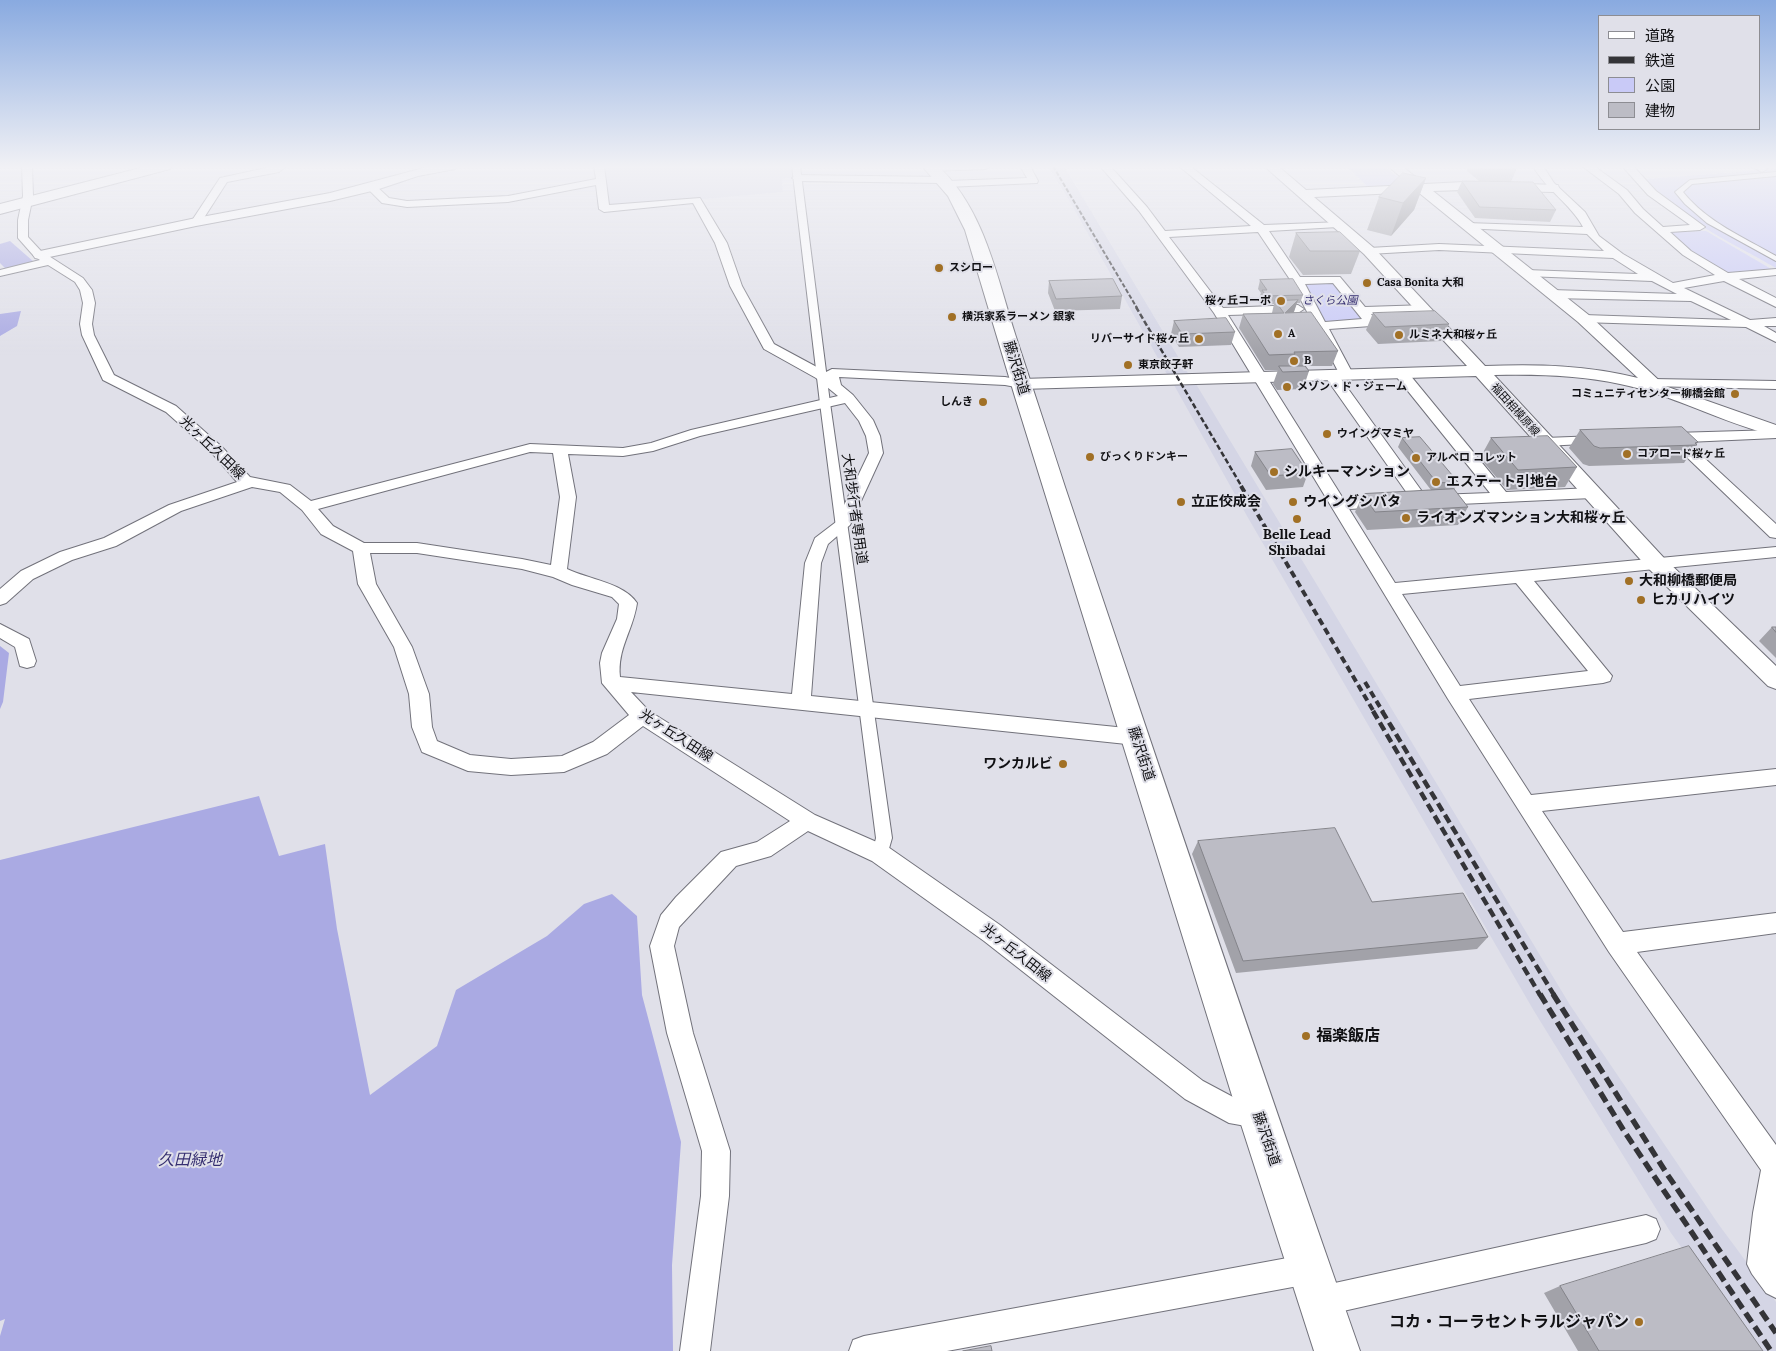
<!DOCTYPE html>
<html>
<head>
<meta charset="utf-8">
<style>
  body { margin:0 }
  #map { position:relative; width:1776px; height:1351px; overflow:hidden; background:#e0e0e9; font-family:Lora,"Noto Sans JP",serif }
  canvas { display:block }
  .legend { position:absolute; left:1598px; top:15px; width:162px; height:115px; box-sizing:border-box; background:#e0e0e9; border:1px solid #8d8d93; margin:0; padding:6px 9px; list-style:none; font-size:15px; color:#101013 }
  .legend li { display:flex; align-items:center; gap:10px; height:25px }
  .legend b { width:25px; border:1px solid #8d8d93 }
</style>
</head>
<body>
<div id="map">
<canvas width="1776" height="1351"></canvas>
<ul class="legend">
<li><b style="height:6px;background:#fff"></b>道路</li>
<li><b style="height:6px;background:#343438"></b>鉄道</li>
<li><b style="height:14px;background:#c9caf7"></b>公園</li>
<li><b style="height:14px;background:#bcbcc5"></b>建物</li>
</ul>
</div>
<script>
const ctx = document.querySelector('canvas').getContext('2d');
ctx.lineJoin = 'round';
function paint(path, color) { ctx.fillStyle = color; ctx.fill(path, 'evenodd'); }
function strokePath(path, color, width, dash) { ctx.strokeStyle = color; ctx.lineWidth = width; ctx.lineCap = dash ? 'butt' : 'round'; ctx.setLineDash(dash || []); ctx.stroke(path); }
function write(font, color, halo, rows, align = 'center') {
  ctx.font = font + ' Lora,"Noto Sans JP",serif'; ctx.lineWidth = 4; ctx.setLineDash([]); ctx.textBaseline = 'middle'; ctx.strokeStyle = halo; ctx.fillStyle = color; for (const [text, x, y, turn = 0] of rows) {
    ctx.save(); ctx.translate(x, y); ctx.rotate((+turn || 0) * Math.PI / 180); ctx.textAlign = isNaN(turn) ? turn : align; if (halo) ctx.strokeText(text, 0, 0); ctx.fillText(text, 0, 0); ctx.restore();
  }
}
paint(new Path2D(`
  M602 166H792L794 178 782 179 783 192 605 208Z
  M1048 166H1064L1189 375 1168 376 1070 202Z
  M1196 384 1570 1005 1719 1225 1776 1302V1351H1756L1671 1233 1534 1011 1247 516 1174 385Z`), '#d4d5e5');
paint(new Path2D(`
  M1346 166H1384L1408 185 1368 187Z
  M1776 169V268C1731 242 1678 219 1645 179Z
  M1706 231 1773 270 1729 273 1690 251 1668 232Z
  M1334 282 1364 320 1325 322 1302 283Z`), '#c9caf7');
paint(new Path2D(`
  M10 241 34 262 6 269 0 263V244Z
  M21 311 17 326 0 336V314Z
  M0 646 9 653 3 702 0 709Z
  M259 796 279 856 325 844 337 929 370 1095 437 1046 456 990 547 936 584 904 612 894 637 916 642 995 681 1142 672 1265 673 1351H0V1336L5 1319 0 1321V860Z`), '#aaaae3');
const pedestrian = new Path2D(`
  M792 166H800L830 403 892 838 886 859 880 861 874 859 872 854 876 838 820 403Z
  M1776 172V176L1692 184 1683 192C1707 222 1743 237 1776 256V261L1707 223 1685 204 1675 192 1690 180Z`);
const minor = new Path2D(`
  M22 166H32L33 196 28 220V237L41 251 83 278 92 290 95 303 92 324 94 335 114 375 176 406 222 447 250 477 290 485 311 501 530 444 623 448 651 443 691 430 838 396 816 378 764 349 730 286 715 243 693 203 604 212 599 209 596 185 508 202 407 207 382 203 366 187 371 184 375 185 389 198 407 201 508 196 596 179 594 166H604L609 205 700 198 727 243 742 286 774 344 826 372 832 369 1005 377 1026 381 1028 384 1026 387 1021 388 1005 385 839 377 841 385 853 395 873 420 880 436 883 453 850 525 828 544 821 563 811 696 1136 729 1143 732 1146 737 1143 742 1136 745 631 692 649 711 815 815 888 847 1000 925 1203 1081 1233 1097 1257 1102 1266 1106 1270 1115 1266 1124 1257 1128 1229 1123 1185 1099 984 941 872 861 808 831 771 856 736 866 679 927 674 946 693 1033 730 1151 729 1196 710 1351H680L701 1196 702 1151 667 1033 650 946 661 915 676 897 721 852 757 842 790 821 643 726 607 754 564 772 511 775 468 771 422 752 412 727 409 694 394 647 358 584 353 551 321 534 302 510 280 492 252 487 181 511 116 546 72 560 33 579 6 603 0 605V589L21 571 60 552 104 538 169 505 237 482 212 453 166 412 103 380 82 335 80 324 83 303 80 290 75 282 48 265 0 276V270L40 260 33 255 18 238V220L23 196ZM845 403 859 421 866 436 869 453 836 522 815 538 805 563 792 694 620 677C617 648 633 631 637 603 624 583 588 579 567 569L576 497 568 454 623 456 653 451 700 436ZM530 452 553 453 560 497 551 565 522 559 417 543H364L333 526 318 509ZM370 553H417L522 569 553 577 572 585 612 597 619 604 617 619 602 653 600 663 602 683 629 715 593 742 562 756 511 759 470 755 437 741 432 727 429 694 412 647 376 584Z
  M275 166H286L279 172 227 182 200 224H192L191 222 220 178Z
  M928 166H991L986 169 932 171 929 170Z
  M1020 166H1030L1038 181 1037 183 946 187 942 186V183L797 181 792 178 797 175 943 177 947 178V181L1027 178Z
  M1100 166H1110L1147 207 1165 231 1251 226 1179 166H1190L1264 225 1342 222 1343 224 1338 227 1269 231 1300 277H1340L1365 307 1427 305 1429 308 1427 311 1423 312 1371 314 1377 322 1371 326 1329 329 1353 374 1351 377H1341L1291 281 1258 232 1169 237 1223 308 1298 305 1304 309 1298 313 1228 315 1344 500 1385 497 1391 499 1393 502 1391 505 1385 507 1349 509 1395 583 1776 547V557L1534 581 1612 676 1610 681 1603 683 1469 699 1531 795 1776 769V785L1542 811 1623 932 1776 913V933L1637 952 1776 1145V1298L1766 1293 1752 1274 1747 1264 1753 1213 1761 1170 1609 952 1448 699 1214 313 1139 211ZM1333 283 1362 319 1325 322 1305 284ZM1516 583 1588 671 1460 686 1402 594Z
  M1533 166H1543L1554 183 1585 212 1599 236 1623 254 1673 283 1715 275 1683 255 1635 213 1619 194 1582 166H1594L1627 190 1643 209 1663 227 1690 225 1648 195 1622 166H1633L1656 191 1705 227 1700 230 1670 232 1691 251 1728 273 1776 269V275L1739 279 1776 298V307L1724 281 1684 288 1750 320 1776 318V326H1764L1776 333V342L1746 327 1580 322 1578 319 1580 316 1584 315 1731 320 1691 301 1552 298 1546 294 1552 290 1677 294 1652 281 1526 276 1520 273 1526 270 1638 274 1613 258 1439 250 1369 254 1363 251 1369 248 1439 244 1604 251 1587 234 1463 228 1462 226 1467 223 1583 227C1571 204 1546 190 1533 166Z
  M1751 166H1764L1767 169 1762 172Z
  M1400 368 1405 369 1506 492 1592 488 1597 490 1600 493 1597 496 1592 498 1437 505 1431 503 1429 500 1431 497 1437 495 1490 493 1395 375 1393 372Z
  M1331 371 1336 372 1426 497 1428 500 1426 503H1414L1324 375Z
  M1652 379 1776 381V389L1647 386 1645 383 1647 380Z
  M1776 430V438L1687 442 1776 524V538L1770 537 1671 442 1662 441 1660 438 1662 435 1674 433Z
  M1597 436 1602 437 1604 440 1602 443 1545 446 1540 445 1538 442 1540 439 1545 438Z
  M0 624 29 639 36 661 34 666 27 668 20 666 15 647 0 638Z
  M1646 1215 1656 1219 1660 1229 1656 1239 1646 1243 1321 1316 1310 1312 1306 1301 1310 1290 1321 1286Z
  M1309 1254 1319 1259 1324 1269 1319 1279 1309 1284 947 1351H849L853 1340 864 1336Z`);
const tertiary = new Path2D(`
  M431 166H457L455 169 418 176 376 190 330 201 196 226 40 259 35 258 33 255 35 252 40 251 196 218 330 193Z
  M1264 166H1278L1306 190 1410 185 1388 166H1402L1424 184 1464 182 1558 185 1559 188 1553 192 1464 190 1433 191 1590 316 1665 386 1776 425V436C1723 423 1674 395 1620 384 1579 375 1536 374 1494 375L1664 558 1776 666V689L1768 686 1648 568 1476 376 1021 389 1015 388 1012 384 1015 380 1021 379 1467 366 1364 254ZM1418 192 1578 322 1638 378C1588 365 1536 364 1485 366L1374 248 1314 197Z`);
const primary = new Path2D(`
  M148 166H172L170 169 0 214V204Z`);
const trunk = new Path2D(`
  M922 166H938C985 210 997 278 1016 337 1032 387 1049 437 1065 487 1162 776 1259 1064 1360 1351H1314L1238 1115 1015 397 965 230 948 196Z`);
strokePath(pedestrian, '#72727b', 2);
strokePath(minor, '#72727b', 2);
strokePath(tertiary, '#72727b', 2);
strokePath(primary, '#72727b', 2);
strokePath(trunk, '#72727b', 2);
paint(pedestrian, '#fff');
paint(minor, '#fff');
paint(tertiary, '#fff');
paint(primary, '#fff');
paint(trunk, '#fff');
strokePath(new Path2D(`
  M1053 166 1137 308`), '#343438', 2, [4.5, 2]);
strokePath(new Path2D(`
  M1136 307 1242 487`), '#343438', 2.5, [5.5, 2.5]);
strokePath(new Path2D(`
  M1241 486 1374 712
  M1365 682 1383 712`), '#343438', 4, [7, 4]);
strokePath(new Path2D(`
  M1373 711 1540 995
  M1382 711 1554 995`), '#343438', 4.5, [9, 4.5]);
strokePath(new Path2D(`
  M1540 994 1624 1131 1771 1351
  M1553 994 1667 1174 1776 1333`), '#343438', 5.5, [11, 5.5]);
paint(new Path2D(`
  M1469 166H1509L1516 170 1511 182 1479 181 1467 171Z
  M1426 178 1414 210 1391 236 1367 230 1379 197Z
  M1462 181 1556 210 1550 222 1475 218 1457 192Z
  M1296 233 1360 251 1351 274 1303 275 1289 257Z
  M1260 280 1303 295 1300 303H1297L1294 312 1338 351 1332 366H1306L1309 371 1303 389 1277 390 1273 384 1278 370H1265L1239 328 1243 314 1272 313 1274 304 1264 305 1259 298 1261 293 1258 289Z
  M1049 281 1122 296 1120 309 1055 311 1048 293Z
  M1373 313 1449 324 1441 341 1378 344 1366 330Z
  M1174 321 1235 332 1231 345 1179 347 1171 334Z
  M1580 430 1698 442 1684 463 1589 466 1583 464 1569 448Z
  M1402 438 1458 482 1454 490 1468 507 1458 525 1367 530 1355 512 1363 494 1431 490 1398 447Z
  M1491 438 1577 467 1565 487 1507 490 1480 458Z
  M1255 452 1308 473 1303 487 1266 490 1251 466Z
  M1772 627H1776V658L1759 641Z
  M1198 841 1372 902 1488 937 1477 949 1236 973 1192 854Z
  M1560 1286 1763 1351H1578L1544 1293Z`), '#a2a2a9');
paint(new Path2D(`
  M1426 178 1414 210 1391 236 1403 203Z
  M1298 300 1293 314 1285 313Z`), '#84848a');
const building = new Path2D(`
  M1479 166H1509L1516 170 1483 169Z
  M1403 173 1426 178 1403 203 1379 197Z
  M1462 181 1533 182 1556 210 1480 207Z
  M1340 232 1360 251H1310L1296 233Z
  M1113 279 1122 296 1056 299 1049 281Z
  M1293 279 1303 295 1266 296 1262 290H1267L1260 280Z
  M1298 300 1285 313 1311 312 1338 351 1294 352 1295 354 1269 355 1243 314 1284 313 1275 301Z
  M1435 311 1449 324 1385 327 1373 313Z
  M1226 318 1235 332 1182 334 1174 321Z
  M1279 366H1305L1309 371 1283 372Z
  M1682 427 1698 442 1695 443 1697 445 1600 448 1594 446 1580 430Z
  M1548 436 1577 467 1518 470 1491 438Z
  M1420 437 1458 482 1437 483 1402 438Z
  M1292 449 1308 473 1271 476 1255 452Z
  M1454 489 1468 507 1375 512 1363 494Z
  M1772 627H1776V632Z
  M1335 828 1372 902 1463 893 1488 937 1243 961 1198 841Z
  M1689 1246 1763 1351H1599L1560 1286Z
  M991 1346 992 1351H963Z`);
paint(building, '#bcbcc5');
strokePath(building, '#84848a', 1);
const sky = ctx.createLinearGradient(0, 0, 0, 355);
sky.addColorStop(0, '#89aae0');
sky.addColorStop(0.47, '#f1f1f5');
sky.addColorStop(1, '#f1f1f500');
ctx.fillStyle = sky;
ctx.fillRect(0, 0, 1776, 355);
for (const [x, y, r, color] of [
  [939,268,5,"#a17025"],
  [1367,283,5,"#a17025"],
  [1281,301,5,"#a17025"],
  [952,317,5,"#a17025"],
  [1278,334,5,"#a17025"],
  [1399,335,5,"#a17025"],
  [1199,339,5,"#a17025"],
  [1294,361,5,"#a17025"],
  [1128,365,5,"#a17025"],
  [1287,387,5,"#a17025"],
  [1735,394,5,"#a17025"],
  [983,402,5,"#a17025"],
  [1327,434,5,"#a17025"],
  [1627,454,5,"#a17025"],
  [1090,457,5,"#a17025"],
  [1416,458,5,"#a17025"],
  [1274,472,5,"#a17025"],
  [1436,482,5,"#a17025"],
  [1181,502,5,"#a17025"],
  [1293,502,5,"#a17025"],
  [1406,518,5,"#a17025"],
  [1297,519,5,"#a17025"],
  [1629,581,5,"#a17025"],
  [1641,600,5,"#a17025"],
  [1063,764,5,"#a17025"],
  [1306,1036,5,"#a17025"],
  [1639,1322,5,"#a17025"]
]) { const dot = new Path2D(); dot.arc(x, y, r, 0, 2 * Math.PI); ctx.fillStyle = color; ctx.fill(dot); strokePath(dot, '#e0e0e9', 2); }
write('bold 11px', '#101013', '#e0e0e9', [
  ["スシロー",949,268],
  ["Casa Bonita 大和",1377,283],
  ["桜ヶ丘コーポ",1271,301,"right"],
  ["横浜家系ラーメン 銀家",962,317],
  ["A",1288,334],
  ["ルミネ大和桜ヶ丘",1409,335],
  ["リバーサイド桜ヶ丘",1189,339,"right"],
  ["B",1304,361],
  ["東京餃子軒",1138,365],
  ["メゾン・ド・ジェーム",1297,387],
  ["コミュニティセンター柳橋会館",1725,394,"right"],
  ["しんき",973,402,"right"],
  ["ウイングマミヤ",1337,434],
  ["コアロード桜ヶ丘",1637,454],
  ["びっくりドンキー",1100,457],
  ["アルベロ コレット",1426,458]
], 'left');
write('italic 11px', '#362f71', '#e0e0e9', [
  ["さくら公園",1330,301]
]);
write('11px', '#101013', '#e0e0e9', [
  ["福田相模原線",1515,410,48]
]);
write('14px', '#101013', '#e0e0e9', [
  ["藤沢街道",1016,368,73],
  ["光ヶ丘久田線",212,448,44],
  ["大和歩行者専用道",854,509,82],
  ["光ヶ丘久田線",676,736,33],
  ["藤沢街道",1141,754,72],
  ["光ヶ丘久田線",1016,953,38],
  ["藤沢街道",1266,1139,71]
]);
write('bold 14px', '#101013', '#e0e0e9', [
  ["シルキーマンション",1284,472],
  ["エステート引地台",1446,482],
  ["立正佼成会",1191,502],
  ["ウイングシバタ",1303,502],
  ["ライオンズマンション大和桜ヶ丘",1416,518],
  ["Belle Lead",1297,535,"center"],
  ["Shibadai",1297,551,"center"],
  ["大和柳橋郵便局",1639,581],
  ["ヒカリハイツ",1651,600],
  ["ワンカルビ",1053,764,"right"]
], 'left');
write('bold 16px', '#101013', '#e0e0e9', [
  ["福楽飯店",1316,1036],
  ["コカ・コーラセントラルジャパン",1629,1322,"right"]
], 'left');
write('italic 16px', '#362f71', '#e0e0e9', [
  ["久田緑地",190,1160]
]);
</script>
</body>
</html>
